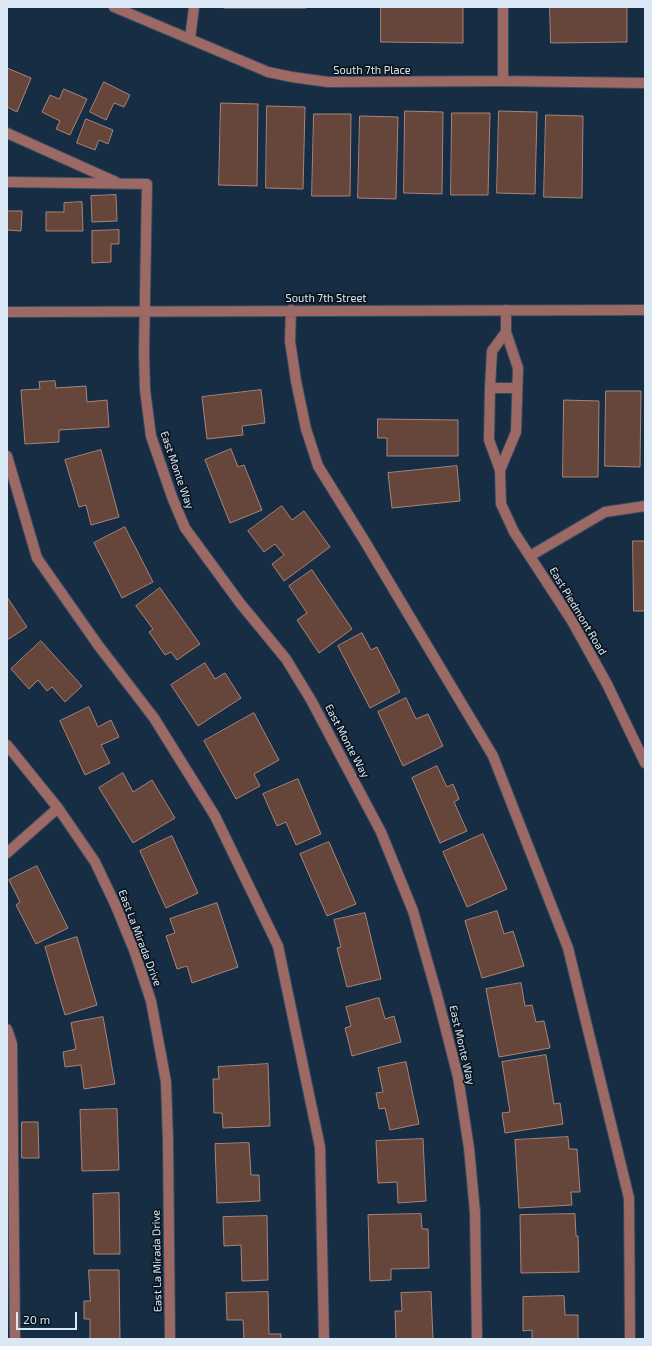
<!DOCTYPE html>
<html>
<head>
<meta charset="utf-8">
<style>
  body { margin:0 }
  #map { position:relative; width:652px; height:1346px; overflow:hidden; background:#172d43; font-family:"Exo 2",sans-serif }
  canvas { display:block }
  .frame { position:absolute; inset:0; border:8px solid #dae8f6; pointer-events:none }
  .scale { position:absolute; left:16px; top:1312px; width:61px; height:18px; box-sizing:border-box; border:2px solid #dae8f6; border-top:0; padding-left:5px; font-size:12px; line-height:14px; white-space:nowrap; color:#dae8f6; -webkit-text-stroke:3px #0b151e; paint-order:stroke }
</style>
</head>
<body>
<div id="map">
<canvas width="652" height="1346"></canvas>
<div class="frame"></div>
<div class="scale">20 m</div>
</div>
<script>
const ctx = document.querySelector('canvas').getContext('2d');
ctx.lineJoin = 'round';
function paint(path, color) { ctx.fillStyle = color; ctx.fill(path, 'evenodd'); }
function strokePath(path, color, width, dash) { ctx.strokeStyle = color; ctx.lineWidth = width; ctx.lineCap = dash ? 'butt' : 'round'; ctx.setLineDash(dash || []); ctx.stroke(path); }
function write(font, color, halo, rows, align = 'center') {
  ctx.font = font + ' "Exo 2",sans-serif'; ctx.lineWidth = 3.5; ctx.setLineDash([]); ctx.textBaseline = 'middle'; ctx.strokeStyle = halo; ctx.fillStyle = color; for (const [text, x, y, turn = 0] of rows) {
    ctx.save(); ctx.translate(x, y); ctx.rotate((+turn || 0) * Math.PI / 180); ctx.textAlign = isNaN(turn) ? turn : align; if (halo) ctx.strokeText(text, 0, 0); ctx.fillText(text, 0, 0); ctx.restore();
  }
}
const building = new Path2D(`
  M224 7H306V8H224Z
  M381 7H463V43L381 42Z
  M550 7H627V42L551 43Z
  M7 68 31 78 17 112 7 107Z
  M104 82 130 95 124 107 114 103 106 120 90 112Z
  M64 89 87 99 70 135 56 129 60 121 42 112 50 95 59 99Z
  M221 103 258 104 257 186 219 185Z
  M267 106 305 107 303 189 266 188Z
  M405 111 443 112 442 194 404 193Z
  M499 111 537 112 535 194 497 193Z
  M452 113H490L488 195H451Z
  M314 114H351L350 196H312Z
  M546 115 583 116 582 198 544 197Z
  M360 116 398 117 396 199 358 198Z
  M86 119 113 130 108 144 99 140 95 150 77 143Z
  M116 195 117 221 92 222 91 196Z
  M82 202 83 231H46V212H64V203Z
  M7 211H22L21 231 7 230Z
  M119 230V244H111V262L92 263V231Z
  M55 381 56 388 86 386 87 402 107 400 109 427 59 430V442L25 444 21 390 40 389 39 382Z
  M261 390 265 423 242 426 243 435 207 439 202 397Z
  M606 391H641L640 467 605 466Z
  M564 400 599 401 598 477H563Z
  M378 419 458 420V456H387V438H378Z
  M231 449 238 467 244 465 262 510 230 523 205 460Z
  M101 450 119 517 91 525 86 505 79 507 65 460Z
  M457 466 460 501 392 508 388 473Z
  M282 506 292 520 304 511 330 547 284 581 272 564 284 555 275 544 264 552 248 531Z
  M125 527 153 582 122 598 94 543Z
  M633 541H645V611H634Z
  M312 570 352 629 319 653 297 620 307 613 289 586Z
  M160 588 200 644 177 660 171 652 165 655 149 632 153 629 136 606Z
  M7 597 27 627 7 640Z
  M362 633 371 650 377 647 400 692 370 708 338 646Z
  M41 641 82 686 65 702 52 687 47 691 38 680 29 689 11 669Z
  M205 663 215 679 225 673 241 698 198 726 171 685Z
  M406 698 416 719 428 714 443 746 403 766 378 712Z
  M89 707 98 727 111 720 119 737 101 745 110 763 85 775 60 721Z
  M254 713 279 760 254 774 260 786 236 799 204 741Z
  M437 766 447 787 453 784 459 799 454 802 467 831 440 843 412 778Z
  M123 773 133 792 152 780 175 818 133 843 99 788Z
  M298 779 321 834 296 845 286 822 277 826 263 794Z
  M483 834 507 889 467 907 443 852Z
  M172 836 198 893 166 908 140 851Z
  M329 842 356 904 327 916 300 854Z
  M37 866 68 928 36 944 16 905 20 902 9 880Z
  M217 903 238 967 192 983 187 966 177 969 166 936 175 933 170 919Z
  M497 911 504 934 513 931 524 966 482 978 465 921Z
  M365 913 381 979 347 987 337 948 341 947 334 920Z
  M77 937 97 1005 65 1015 45 947Z
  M521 983 525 1006 532 1005 536 1022 544 1021 550 1048 499 1057 486 989Z
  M379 998 385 1019 394 1016 401 1042 352 1056 345 1028 351 1026 346 1007Z
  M103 1017 115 1084 84 1089 81 1065 65 1067 63 1052 76 1049 71 1023Z
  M546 1055 554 1104 560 1103 563 1124 505 1133 502 1113 510 1112 502 1062Z
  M406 1062 419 1124 390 1130 385 1108 379 1109 376 1093 383 1092 378 1068Z
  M268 1064 270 1126 223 1128 222 1113H214L213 1079H219L218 1067Z
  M117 1109 119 1170 82 1171 80 1110Z
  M22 1122H38L39 1158H22Z
  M568 1137 569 1149H577L580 1192H571L572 1205 519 1208 515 1140Z
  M423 1139 426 1201 398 1203 397 1182 378 1183 376 1141Z
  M249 1143 251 1175H259L260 1201 217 1203 215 1144Z
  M119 1193 120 1254H94L93 1194Z
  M421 1214 422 1229H428L429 1268 391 1269V1280L370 1281 368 1215Z
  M575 1214 576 1236H578L579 1272 521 1273 520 1215Z
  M267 1216 268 1280 242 1281 241 1245 224 1246 223 1217Z
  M89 1270H119L120 1339H90V1319H84V1301H90Z
  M268 1292 269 1334H281V1339H244L243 1320H227L226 1293Z
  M431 1292 433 1339H396L395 1311H402L401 1293Z
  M564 1296 565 1315H578V1339H532V1330L523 1331V1297Z`);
paint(building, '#66453b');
strokePath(building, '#a98479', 1);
const minor = new Path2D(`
  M114 7 268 72 292 77 328 82 503 81 645 83
  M503 7V81
  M190 39 194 7
  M7 133 116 182
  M7 182 147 184 144 353 145 390 151 436 172 497 185 528 240 603 286 659 311 700 381 832 413 911 437 995 458 1077 469 1148 475 1212 477 1339
  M291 310 290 341 296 381 306 429 318 466 364 540 493 756 568 948 629 1198 630 1339
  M7 312 645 310
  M506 332 492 351 490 388 489 440 500 470 501 504 514 532 572 621 607 684 645 763
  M490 388H517
  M7 456 37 558 98 645 154 718 215 816 278 946 320 1147 324 1339
  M500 470 516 432 518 368 506 332V310
  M530 556 605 512 645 506
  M7 745 58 808 95 862 115 904 134 950 151 1001 166 1082 168 1140 170 1339
  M7 853 58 808
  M7 1029 12 1044 15 1339`);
strokePath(minor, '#364b60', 12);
strokePath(minor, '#9c6965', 10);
write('11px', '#dae8f6', '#0b151e', [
  ["South 7th Place",372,70],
  ["South 7th Street",326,298],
  ["East Monte Way",177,470,71],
  ["East Piedmont Road",578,611,59],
  ["East Monte Way",347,741,62],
  ["East La Mirada Drive",140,938,69],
  ["East Monte Way",462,1045,77],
  ["East La Mirada Drive",157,1261,-91]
]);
</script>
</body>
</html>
